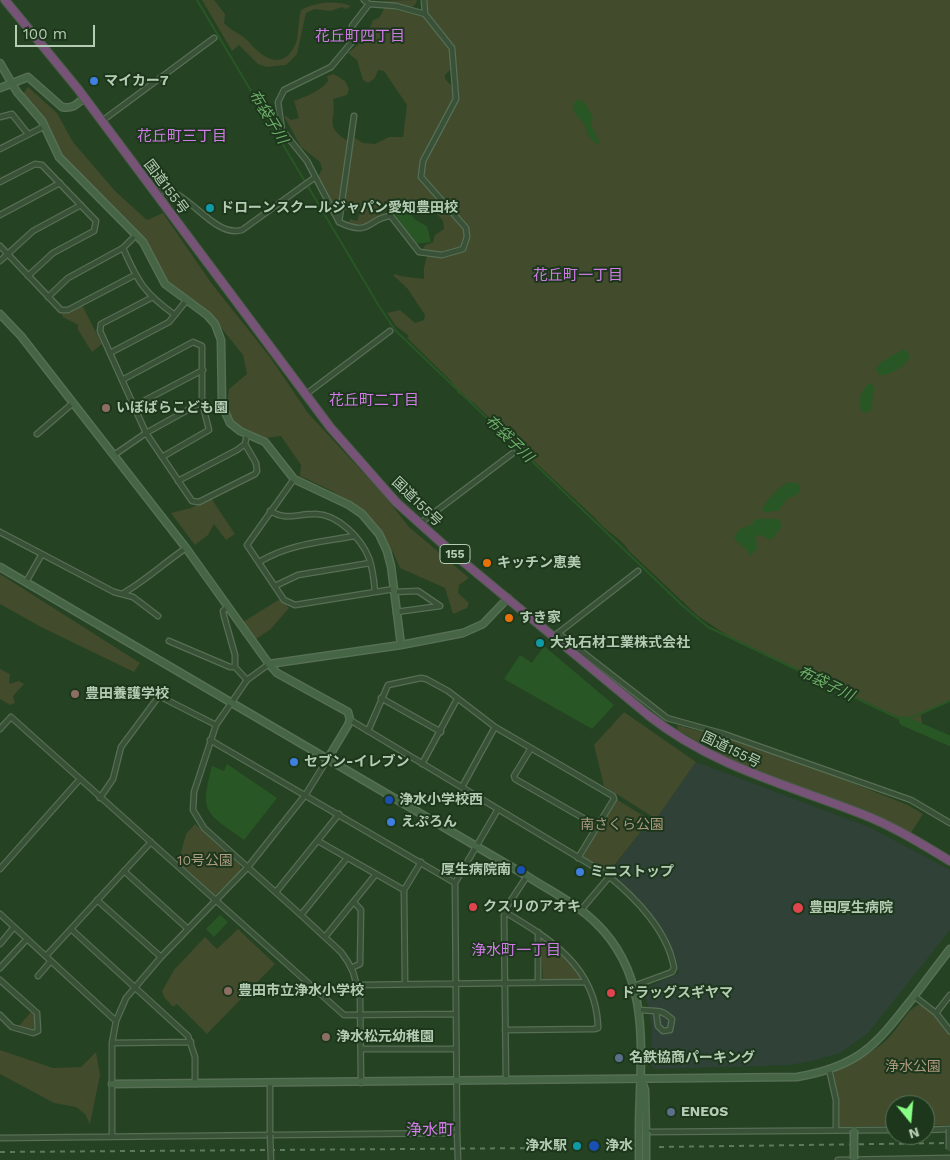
<!DOCTYPE html>
<html>
<head>
<meta charset="utf-8">
<style>
  body { margin:0 }
  #map { position:relative; width:950px; height:1160px; overflow:hidden; background:#254222; font-family:"Work Sans",sans-serif }
  canvas { display:block }
  .north { position:absolute; left:885px; top:1095px; width:50px; height:50px; box-sizing:border-box; background:#1d371c; border:1px solid #597358; border-radius:50%; rotate:163deg; font-size:14px; font-weight:700; line-height:20px; text-align:center; color:#b4ccb3 }
  .north::after { content:''; display:block; margin:auto; width:18px; height:22px; background:#89ff85; clip-path:polygon(50% 0,100% 100%,50% 72%,0 100%) }
  .scale { position:absolute; left:15px; top:25px; width:80px; height:22px; box-sizing:border-box; border:2px solid #b4ccb3; border-top:0; padding-left:6px; font-size:15px; line-height:18px; white-space:nowrap; color:#b4ccb3; -webkit-text-stroke:4px #1d371c; paint-order:stroke }
</style>
</head>
<body>
<div id="map">
<canvas width="950" height="1160"></canvas>
<div class="north">N</div>
<div class="scale">100 m</div>
</div>
<script>
const ctx = document.querySelector('canvas').getContext('2d');
ctx.lineJoin = 'round';
function paint(path, color) { ctx.fillStyle = color; ctx.fill(path, 'evenodd'); }
function strokePath(path, color, width, dash) { ctx.strokeStyle = color; ctx.lineWidth = width; ctx.lineCap = dash ? 'butt' : 'round'; ctx.setLineDash(dash || []); ctx.stroke(path); }
function write(font, color, halo, rows, align = 'center') {
  ctx.font = font + ' "Work Sans","Noto Sans JP",sans-serif'; ctx.lineWidth = 4; ctx.setLineDash([]); ctx.textBaseline = 'middle'; ctx.strokeStyle = halo; ctx.fillStyle = color; for (const [text, x, y, turn = 0] of rows) {
    ctx.save(); ctx.translate(x, y); ctx.rotate((+turn || 0) * Math.PI / 180); ctx.textAlign = isNaN(turn) ? turn : align; if (halo) ctx.strokeText(text, 0, 0); ctx.fillText(text, 0, 0); ctx.restore();
  }
}
paint(new Path2D(`
  M696 762 871 828 950 870V930L868 1033 840 1053 812 1061 789 1065 656 1069 651 1066 652 1027 644 989 679 973 677 961 656 920 636 897 610 872 649 821 656 819Z`), '#304238');
paint(new Path2D(`
  M202 0H214L225 14 224 23C231 31 242 34 249 42 260 55 279 71 293 49 300 39 297 22 301 10 315 2 336 0 351 6L346 9 342 7 330 11 315 9 306 13 297 54 286 65 266 67 258 64 239 45 232 51Z
  M417 0 415 5 409 8 377 1Z
  M426 0H950V700L921 715 922 726 932 734 950 743V746L915 728 902 719 728 636 698 616 629 551C621 537 604 531 595 518L535 462 522 453 517 445 475 404 458 393 451 381 407 338 409 336 396 326 387 313 400 310 415 323 424 320 425 315 407 288 393 275 395 274 400 276 424 279V268L427 256 442 257 466 250 468 245 467 228 437 191 430 188 423 178V163L457 101 454 54 429 18Z
  M385 7 425 17 450 48 451 69 445 75V79L453 87V101L420 161 419 176 423 184 434 193 464 230 465 237 462 248 442 253 422 250 425 245 433 242 435 235 444 229 443 221 429 205H413L404 199C385 209 372 229 348 224L350 219 357 221 360 212 353 210 335 211 321 184 319 175 322 169 320 162 301 147 285 118V115L291 120 299 118 294 101C306 96 320 92 328 81L327 76 334 74 345 81 349 89 347 95 333 99C337 120 323 126 348 141L355 138 363 143 375 144 389 137H403L407 105 384 71 378 70 375 78 368 83 363 80 357 60 348 53 360 43 357 33H368L373 20 379 18Z
  M28 87 57 113 73 142 115 191 147 220 163 213 212 284 270 357 308 413 382 493 409 527 469 578 459 585 458 593 469 603 467 608 453 614 445 588 400 568C378 512 352 500 300 476L301 465 281 436 266 438 233 423 227 409 229 389 247 374 243 355 218 324 161 275 149 246 63 157 23 94Z
  M82 305 102 344 92 352 78 330V325L63 317 61 313Z
  M211 498 235 534 226 540 214 524 208 535 195 545 171 513 191 508Z
  M0 574 140 663 134 672 41 627 0 604Z
  M280 599 289 608 271 629 256 639 243 622Z
  M0 669 10 674 9 684 19 681 24 684 13 696 15 703 10 705 0 699Z
  M624 712 696 762 656 819 604 786 594 745Z
  M677 725 706 733 700 743 678 730Z
  M725 737 850 782 908 805 923 814 911 833 866 810 794 787 718 756 716 752Z
  M616 799 650 820 609 872 583 857Z
  M195 824 240 865 241 870 214 896 178 863 186 834Z
  M238 929 275 964 207 1034 177 1004 173 1007 164 997 162 991 174 970 205 937 217 949Z
  M543 939C558 950 571 960 580 977L578 980 543 981 541 942Z
  M921 1004 937 1015 950 1033V1125L925 1126V1105H895V1126L838 1127 839 1098 833 1075 835 1071C859 1060 880 1050 896 1029 903 1020 910 1007 921 1004Z
  M31 1012 36 1016 34 1029 31 1031 18 1027Z
  M0 1050 53 1068 81 1067 96 1052 100 1075 90 1124 85 1114 76 1107 54 1103 0 1074Z`), '#424b2c');
paint(new Path2D(`
  M578 99 585 103 593 117 591 125 600 143 596 144 587 134 586 126 575 114 573 104Z
  M403 201 408 203C410 218 415 220 427 226L431 242 415 244 396 216 399 212 395 215 391 210Z
  M904 349 910 355C909 365 888 377 879 375L876 369 881 362Z
  M872 383 875 390C871 397 874 404 870 411L863 413C856 404 861 386 872 383Z
  M789 482 799 484 800 490 797 495 788 498 778 511 763 512 762 509C768 499 779 486 789 482Z
  M755 519H779L782 526 772 540 760 535 756 536 757 549 750 556C747 546 736 545 734 536L740 529 753 524Z
  M544 646 614 705 592 729 504 679 520 655 532 663Z
  M227 764 277 798 244 840C206 812 199 814 212 766L224 771Z
  M220 915 228 922 214 937 206 929Z`), '#285725');
strokePath(new Path2D(`
  M197 0 379 306 395 330 683 606 708 627 904 721 950 701`), '#285725', 2);
strokePath(new Path2D(`
  M904 721 950 741`), '#285725', 10);
const street = new Path2D(`
  M364 0 369 4 396 6 425 14
  M369 4 352 26 351 43 331 67 284 90 278 102 282 130 307 161 339 222C371 238 369 217 391 216L419 252 442 255 463 249 467 237 466 228 421 177 423 161 456 99 452 48 425 14 424 0
  M0 117 12 114 28 134
  M102 121 214 38
  M0 149 45 126
  M0 182 35 164 42 165 96 221 94 231 53 253 28 276
  M154 190C161 191 171 191 178 195 197 205 219 237 242 230L314 178
  M0 215 60 183
  M339 222 354 116
  M136 235 123 248C138 282 144 293 175 315
  M0 246 61 310H68L135 275
  M0 261 33 231 81 205
  M48 297 68 278 123 248
  M151 298 101 324 100 331 146 433 192 501 199 502 255 474 257 471 256 463 245 444 247 434
  M110 353 169 322 186 301
  M122 380 193 342 202 346V402L209 430 162 457
  M305 395 390 331
  M134 406 203 370
  M37 434 73 403
  M114 455 146 433 202 402
  M294 479 247 545 284 600 295 605 394 589
  M178 481 237 450 245 444
  M270 511C288 521 295 514 314 514 337 513 361 538 369 558 373 569 374 580 375 592
  M419 524 513 453
  M0 532 114 592 133 597 158 616
  M259 562C289 544 321 542 355 536
  M26 582 42 554
  M275 586 298 575 370 563
  M394 592 418 591 440 606 396 612
  M122 594C145 581 164 563 186 548
  M227 607 223 611 224 616 235 655V667L247 680
  M558 633 667 718 724 734 911 800 950 823
  M557 634 638 571
  M169 641 230 667H235
  M269 664 247 680 216 725 194 792 193 810 204 828 301 915 341 952 348 962 353 972 360 996 361 1083
  M381 698 441 732
  M350 720 606 874C635 897 668 931 674 968L672 972 634 986
  M0 729 11 717 344 1015 456 1014
  M368 731 388 685 421 678 426 679 448 691 495 727 613 796 614 799 578 858
  M210 740 455 883
  M531 748 514 776 515 779 597 826
  M422 764 457 699
  M462 787 495 727
  M100 798 113 779 121 747 159 696 216 725
  M318 841 404 890
  M0 869 80 779
  M124 871 188 929
  M276 892 339 814
  M97 900 161 957
  M581 910 609 877
  M505 912C550 939 595 966 598 1025V1028L594 1029 505 1030
  M0 914 116 1021
  M301 915 347 858
  M71 929 188 1036 195 1057V1084
  M538 932V983
  M325 937 376 874
  M0 944 14 927
  M46 956 151 842
  M0 968 27 939
  M351 968 360 964 361 910 354 902
  M38 976 51 961
  M0 980 37 1013 38 1031 33 1033 12 1027 0 1015
  M405 984 404 890 421 862
  M358 985 585 982
  M914 996 936 1013 950 1031
  M639 1010 656 1011C663 1011 667 1015 672 1019L670 1030 663 1031 658 1026 656 1011
  M936 1013 950 995
  M112 1043 191 1042
  M361 1049H456
  M829 1069 836 1100V1130
  M506 1081 504 916 506 908 527 876
  M270 1084V1135
  M925 1130 950 1129
  M646 1132 895 1130
  M112 1136V1043L116 1021 126 998 161 957 248 867 306 794 327 760
  M0 1138 457 1133 455 883 498 809
  M838 1160 950 1158`);
const secondary = new Path2D(`
  M0 63 17 92 42 121 59 157 143 242 165 284 207 315 215 324 221 340 222 405 230 423 240 431 265 442 294 479 349 505 362 514 379 534 387 551 391 566 401 645
  M0 88 28 77 62 107C72 109 76 105 84 98
  M0 314 21 336 186 548 269 664 277 673 348 712 350 720 348 725 327 760
  M0 567 527 876C550 891 577 904 596 923 655 980 639 1059 639 1131
  M269 664 401 645 463 633 483 624 508 598
  M642 1081 645 1090 646 1132
  M112 1084 797 1077C862 1066 877 1043 915 995 927 979 938 965 950 949`);
const highway = new Path2D(`
  M5 0 78 89 330 427 396 502 455 555 648 715C714 767 786 784 862 814 893 826 922 844 950 861`);
strokePath(street, '#566f55', 7);
strokePath(secondary, '#566f55', 9);
strokePath(highway, '#435c42', 10);
strokePath(street, '#385137', 4.5);
strokePath(secondary, '#456544', 6);
strokePath(highway, '#775378', 8);
strokePath(new Path2D(`
  M659 1147 950 1143
  M0 1152 543 1148`), '#5c7b5a', 2, [5, 5]);
const streetBridge = new Path2D(`
  M457 1133 458 1160
  M270 1135 271 1160
  M949 1149V1129`);
const secondaryBridge = new Path2D(`
  M854 1159V1130
  M639 1160V1131
  M646 1160V1132`);
strokePath(streetBridge, '#566f55', 7, []);
strokePath(secondaryBridge, '#566f55', 9, []);
strokePath(streetBridge, '#385137', 4.5);
strokePath(secondaryBridge, '#456544', 6);
for (const [x, y, r, color] of [
  [94,81,5,"#3f7fe0"],
  [210,208,5,"#0f9aa8"],
  [106,408,5,"#8d6e63"],
  [487,563,5,"#e8710a"],
  [509,618,5,"#e8710a"],
  [540,643,5,"#0f9aa8"],
  [75,694,5,"#8d6e63"],
  [294,762,5,"#3f7fe0"],
  [389,800,5,"#1a4fb4"],
  [391,822,5,"#3f7fe0"],
  [521,870,5,"#1a4fb4"],
  [580,872,5,"#3f7fe0"],
  [473,907,5,"#e0444e"],
  [798,908,6,"#e0444e"],
  [228,991,5,"#8d6e63"],
  [611,993,5,"#e0444e"],
  [326,1037,5,"#8d6e63"],
  [619,1058,5,"#5c6f8a"],
  [671,1112,5,"#5c6f8a"],
  [577,1146,5,"#0f9aa8"],
  [594,1146,6,"#1a4fb4"]
]) { const dot = new Path2D(); dot.arc(x, y, r, 0, 2 * Math.PI); ctx.fillStyle = color; ctx.fill(dot); strokePath(dot, '#1d371c', 2); }
for (const [x, y, w] of [
  [455,554,30]
]) { const box = new Path2D(); box.roundRect(x - w / 2, y - 9.5, w, 19, 4); ctx.fillStyle = '#1d371c'; ctx.fill(box); strokePath(box, '#b4ccb3', 1); }
write('bold 12px', '#b4ccb3', null, [
  ["155",455,554]
]);
write('bold 14px', '#b4ccb3', '#1d371c', [
  ["マイカー7",104,81],
  ["ドローンスクールジャパン愛知豊田校",220,208],
  ["いぼばらこども園",116,408],
  ["キッチン恵美",497,563],
  ["すき家",519,618],
  ["大丸石材工業株式会社",550,643],
  ["豊田養護学校",85,694],
  ["セブン-イレブン",304,762],
  ["浄水小学校西",399,800],
  ["えぷろん",401,822],
  ["厚生病院南",511,870,"right"],
  ["ミニストップ",590,872],
  ["クスリのアオキ",483,907],
  ["豊田厚生病院",809,908],
  ["豊田市立浄水小学校",238,991],
  ["ドラッグスギヤマ",621,993],
  ["浄水松元幼稚園",336,1037],
  ["名鉄協商パーキング",629,1058],
  ["ENEOS",681,1112],
  ["浄水駅",567,1146,"right"],
  ["浄水",605,1146]
], 'left');
write('14px', '#b4ccb3', '#1d371c', [
  ["国道155号",166,187,53],
  ["国道155号",417,502,44],
  ["国道155号",731,750,26]
]);
write('14px', '#ad9a7f', '#1d371c', [
  ["南さくら公園",622,825],
  ["10号公園",205,861],
  ["浄水公園",913,1067]
]);
write('15px', '#d07be6', '#1d371c', [
  ["花丘町四丁目",360,37],
  ["花丘町三丁目",182,137],
  ["花丘町一丁目",578,276],
  ["花丘町二丁目",374,401],
  ["浄水町一丁目",516,951]
]);
write('italic 15px', '#6eae69', '#1d371c', [
  ["布袋子川",268,117,59],
  ["布袋子川",509,439,44],
  ["布袋子川",826,684,26]
]);
write('16px', '#d07be6', '#1d371c', [
  ["浄水町",430,1130]
]);
</script>
</body>
</html>
